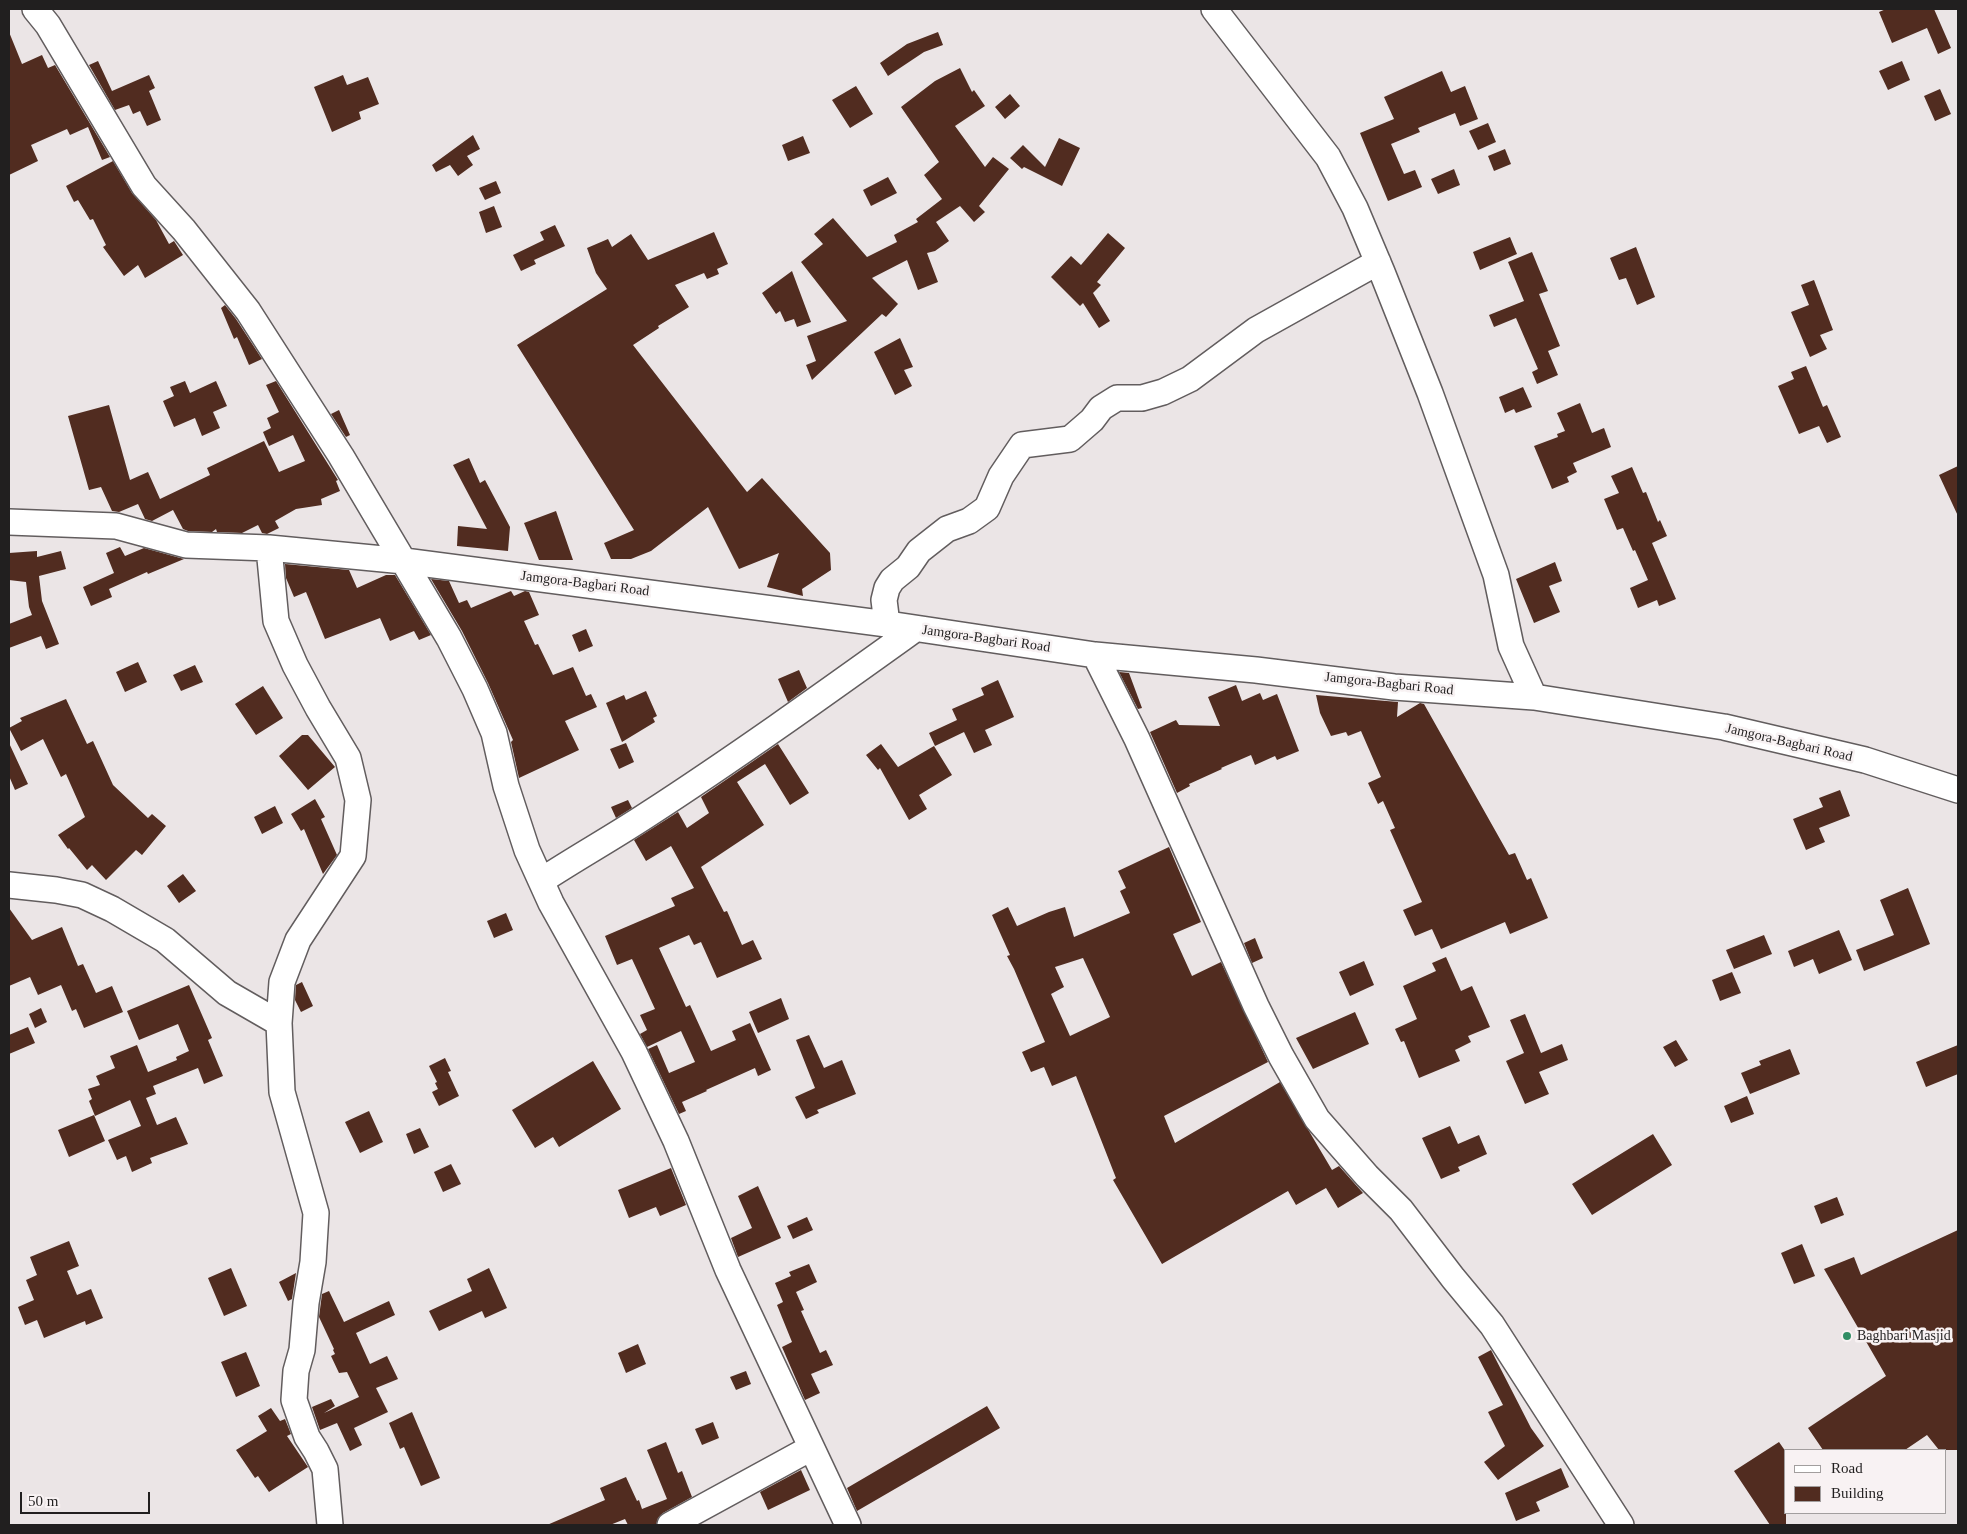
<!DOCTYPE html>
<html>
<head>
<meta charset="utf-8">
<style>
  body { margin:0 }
  #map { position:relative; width:1967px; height:1534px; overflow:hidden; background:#ebe5e6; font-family:"Times New Roman",serif }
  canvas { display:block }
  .frame { position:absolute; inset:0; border:10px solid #211f1f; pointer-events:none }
  .legend { position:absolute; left:1784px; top:1449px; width:162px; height:65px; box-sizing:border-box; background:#f8f2f3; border:1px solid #a29e9e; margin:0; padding:6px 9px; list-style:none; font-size:15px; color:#211f1f }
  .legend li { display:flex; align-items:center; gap:10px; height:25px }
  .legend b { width:25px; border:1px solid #a29e9e }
  .scale { position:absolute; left:20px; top:1492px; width:130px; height:22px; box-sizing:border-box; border:2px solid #211f1f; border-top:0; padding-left:6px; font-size:15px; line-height:18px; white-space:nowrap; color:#211f1f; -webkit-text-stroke:4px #f8f2f3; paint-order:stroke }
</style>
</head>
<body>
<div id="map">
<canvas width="1967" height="1534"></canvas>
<div class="frame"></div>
<ul class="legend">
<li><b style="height:6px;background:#fff"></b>Road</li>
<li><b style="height:14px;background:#512c20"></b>Building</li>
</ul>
<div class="scale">50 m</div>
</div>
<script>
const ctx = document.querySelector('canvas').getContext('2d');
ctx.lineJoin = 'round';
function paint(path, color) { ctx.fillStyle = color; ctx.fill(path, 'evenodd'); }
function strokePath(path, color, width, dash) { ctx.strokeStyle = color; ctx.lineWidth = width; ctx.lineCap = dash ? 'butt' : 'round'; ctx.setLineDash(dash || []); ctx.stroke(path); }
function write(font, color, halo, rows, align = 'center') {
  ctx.font = font + ' "Times New Roman",serif'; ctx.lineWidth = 5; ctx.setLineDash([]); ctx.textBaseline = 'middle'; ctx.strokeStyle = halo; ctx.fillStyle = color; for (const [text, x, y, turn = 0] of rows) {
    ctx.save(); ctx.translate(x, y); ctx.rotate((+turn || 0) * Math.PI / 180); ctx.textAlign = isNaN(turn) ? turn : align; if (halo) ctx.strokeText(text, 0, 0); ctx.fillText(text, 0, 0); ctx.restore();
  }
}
paint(new Path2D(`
  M1886 9H1934L1951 48 1938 54 1927 28 1892 43 1879 12Z
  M9 32 22 64 42 55 48 68 55 65 110 157 102 160 88 127 70 135 67 129 31 145 38 161 9 175Z
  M938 32 943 45 924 52 888 76 880 63 907 44Z
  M98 61 112 91 149 75 155 88 149 91 161 120 147 126 140 111 133 114 129 105 115 110 89 65Z
  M1902 61 1910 80 1888 90 1879 71Z
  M960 68 972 92 974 90 985 106 955 126 985 167 993 157 1009 169 979 206 985 212 974 222 960 206 936 222 949 241 935 251 927 253 938 282 918 290 907 260 872 278 898 304 886 317 882 314 812 380 806 365 816 361 807 336 847 321 801 262 823 244 814 234 833 218 867 257 897 242 894 235 918 222 916 219 942 199 924 175 939 162 901 107 935 81Z
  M1442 71 1451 92 1465 86 1478 119 1460 126 1455 113 1418 128 1420 132 1391 144 1404 174 1415 170 1422 187 1388 201 1360 133 1394 119 1384 97Z
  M343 75 347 85 368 77 379 104 359 112 361 119 332 132 314 87Z
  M856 86 873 114 850 128 832 100Z
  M1940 89 1951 114 1935 121 1924 96Z
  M1010 94 1020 106 1005 119 995 107Z
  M1488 123 1496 142 1478 150 1469 131Z
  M473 135 480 149 467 156 473 165 458 176 450 165 436 172 432 165Z
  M803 136 810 153 788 161 782 145Z
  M1059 138 1080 148 1062 186 1024 167 1022 169 1010 158 1023 145 1045 167Z
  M1505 149 1511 164 1494 171 1488 156Z
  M113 161 132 193 156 220 169 244 174 241 183 255 145 278 138 265 124 276 103 247 106 245 93 219 90 220 78 200 74 202 66 186Z
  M1454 169 1460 185 1438 194 1431 179Z
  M888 177 897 193 871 206 863 190Z
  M496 181 501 193 485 200 479 188Z
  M494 206 502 227 486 233 479 212Z
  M555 225 565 246 534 260 536 264 521 271 513 255 544 240 540 232Z
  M714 232 728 264 717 269 719 274 707 279 704 273 675 285 689 307 658 326 659 328 633 345 747 492 762 478 830 553 831 570 802 589 803 596 767 587 779 553 739 569 708 507 651 551 631 559H611L604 543 634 530 517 345 607 289 596 273 587 248 608 239 612 247 631 234 648 260Z
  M1108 233 1125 248 1097 282 1101 285 1093 293 1110 321 1099 328 1083 303 1080 306 1051 277 1071 256 1081 265Z
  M1510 237 1517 254 1480 270 1473 252Z
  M1636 247 1655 297 1637 305 1626 278 1619 280 1610 258Z
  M1532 252 1548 291 1539 294 1560 346 1548 351 1558 375 1537 384 1532 372 1538 369 1516 318 1494 327 1489 315 1524 301 1508 262Z
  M792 271 811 322 797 327 794 319 785 322 780 311 776 314 762 293Z
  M1814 280 1833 330 1820 335 1827 349 1810 357 1791 312 1809 305 1801 285Z
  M225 305 236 319 262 359 249 365 237 337 234 339 221 308Z
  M900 338 913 367 904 370 912 386 895 395 874 352Z
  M1806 366 1823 407 1827 405 1841 437 1827 443 1819 426 1799 434 1778 386 1794 379 1791 372Z
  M185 381 190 393 216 381 227 406 213 412 220 428 202 436 195 418 174 427 163 401 174 396 170 387Z
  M276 381 338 480 336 481 340 491 321 499 322 505 296 509 275 521 279 528 267 534 262 533 258 525 242 533 217 532 216 529 212 532 188 531 183 529 173 510 152 521 145 519 138 504 119 512 112 511 101 487 89 490 68 416 109 405 130 480 148 472 160 499 210 475 207 468 264 441 279 472 305 461 293 435 269 446 263 432 271 428 267 418 279 412 266 385Z
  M1523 387 1532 407 1516 413 1514 409 1505 413 1499 397Z
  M1580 403 1592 433 1604 428 1611 447 1573 463 1577 472 1567 477 1569 482 1552 489 1534 446 1558 437 1557 434 1565 431 1557 413Z
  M339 410 350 435 346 437 331 414Z
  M469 458 480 483 485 480 510 527 508 551 457 546 458 526 487 529 453 465Z
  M1958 466V516L1939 475Z
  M1632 467 1643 493 1646 492 1658 522 1660 520 1667 536 1652 543 1676 599 1659 606 1657 600 1638 608 1630 588 1648 580 1635 550 1633 551 1623 528 1617 530 1604 499 1619 493 1611 476Z
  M556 511 573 560H539L524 523Z
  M120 547 125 556 144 548 184 559 148 574 147 572 109 589 112 597 91 606 83 587 114 573 106 553Z
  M37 551V557L61 551 66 569 39 576 42 601 59 644 46 649 41 636 9 648V624L32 615 29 607 26 582 9 580V553Z
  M1555 562 1562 581 1549 586 1560 612 1534 623 1516 579Z
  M285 564 349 570 357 588 386 575H395L431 635 419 640 414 631 390 641 380 618 325 639 306 592 294 597 286 578Z
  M431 579 449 581 459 603 467 600 471 608 511 591 514 596 525 591 529 592 539 615 524 621 535 645 538 644 553 675 573 667 586 696 591 694 597 707 565 721 579 750 519 778 511 742 513 740 488 683 462 631Z
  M586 629 593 646 579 652 572 635Z
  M138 662 147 682 125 692 116 672Z
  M195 665 203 682 181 691 173 675Z
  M799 670 807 688 788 702 778 679Z
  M1119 672 1129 673 1142 708 1138 709Z
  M998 680 1014 717 985 730 992 745 974 753 964 732 935 746 929 733 957 720 952 709 984 695 981 688Z
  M1236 685 1242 701 1260 693 1263 700 1277 694 1299 751 1277 760 1275 756 1255 765 1251 755 1221 768 1222 769 1189 784 1190 786 1177 793 1150 732 1176 720 1179 725 1220 726 1208 697Z
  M263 686 283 718 256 735 235 704Z
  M646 691 657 716 653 718 655 722 622 742 606 703 624 695 626 700Z
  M1316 695 1398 702 1397 717 1420 703 1424 704 1509 855 1515 853 1527 880 1531 878 1548 918 1510 934 1505 922 1441 949 1432 929 1415 936 1403 910 1422 902 1390 830 1395 828 1383 801 1378 804 1368 783 1381 777 1361 731 1348 736 1346 732 1331 736 1320 713Z
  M66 699 87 744 93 741 113 785 148 818 152 814 166 826 142 855 136 850 106 880 92 865 87 870 69 848 68 849 58 835 85 817 66 774 61 777 43 739 21 751 9 728 22 721 20 718Z
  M302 735H308L335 767 308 790 279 756Z
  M9 743 28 784 15 790 9 776Z
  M626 743 634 762 619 769 610 749Z
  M778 744 809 793 790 805 765 764 737 782 764 825 701 867 724 912 727 911 742 945 753 940 762 959 717 978 701 942 694 945 689 935 659 948 686 1007 690 1005 711 1051 736 1040 732 1031 750 1023 771 1070 758 1076 755 1068 706 1090 707 1091 682 1102 686 1111 679 1114 648 1049 657 1045 669 1073 695 1062 681 1031 647 1047 640 1034 647 1030 640 1015 655 1009 632 959 617 965 605 936 675 906 671 898 694 888 671 846 646 861 634 840 678 812 687 828 709 813 701 797Z
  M881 744 898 767 934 746 952 775 919 795 927 809 909 820 880 768 878 770 866 755Z
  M1840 790 1850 816 1819 828 1825 842 1806 850 1793 819 1823 807 1819 798Z
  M315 799 325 817 321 819 337 855 323 874 304 829 301 831 291 814Z
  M628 800 632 808 616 818 611 807Z
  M275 806 283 823 262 834 254 817Z
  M1169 847 1201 922 1173 934 1192 976 1221 962 1268 1062 1164 1116 1175 1143 1280 1082 1332 1170 1339 1166 1363 1193 1338 1208 1326 1188 1296 1205 1288 1191 1162 1264 1113 1180 1116 1178 1076 1076 1052 1086 1044 1067 1031 1072 1022 1052 1045 1042 1014 969 1007 956 1010 955 992 915 1008 907 1017 926 1049 912 1065 907 1074 937 1130 913 1120 891 1126 888 1118 871ZM1083 958 1110 1017 1070 1036 1051 994 1064 987 1055 967Z
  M183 874 196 891 179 903 167 886Z
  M1908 888 1930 944 1864 971 1856 950 1894 935 1880 900Z
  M9 908 32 940 62 927 78 966 83 964 96 993 112 986 123 1012 84 1028 76 1009 72 1011 61 985 38 995 30 977 9 986Z
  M506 913 513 930 494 938 487 921Z
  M1839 930 1852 960 1819 974 1813 959 1794 967 1788 951Z
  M1764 935 1772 954 1734 969 1726 950Z
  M1255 938 1263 958 1252 963 1244 943Z
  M1446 957 1461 991 1472 986 1490 1027 1468 1036 1471 1042 1455 1050 1460 1061 1419 1078 1404 1041 1401 1042 1395 1029 1417 1019 1403 986 1436 971 1432 963Z
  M1364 961 1374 985 1350 996 1339 972Z
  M1732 972 1741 993 1720 1001 1712 980Z
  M302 982 313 1006 301 1012 295 1000 296 985Z
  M189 985 212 1038 208 1040 223 1076 204 1084 198 1068 153 1086 156 1094 146 1098 157 1125 176 1117 188 1144 150 1158 152 1163 132 1172 126 1156 117 1160 108 1140 141 1126 130 1100 95 1116 89 1101 92 1099 88 1089 100 1085 96 1076 115 1068 110 1056 137 1045 148 1072 177 1060 176 1057 189 1051 178 1024 139 1040 127 1011Z
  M781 998 789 1019 758 1033 749 1012Z
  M41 1008 47 1022 35 1028 29 1014Z
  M1355 1012 1369 1044 1313 1069 1296 1038Z
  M1525 1014 1541 1053 1562 1044 1568 1060 1539 1072 1549 1094 1525 1104 1506 1061 1524 1053 1510 1020Z
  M28 1027 35 1043 9 1054V1035Z
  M809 1035 824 1068 842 1060 856 1094 817 1110 819 1113 806 1119 795 1097 815 1088 796 1040Z
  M1676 1040 1688 1060 1675 1067 1663 1047Z
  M1958 1045V1074L1926 1087 1916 1062Z
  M1790 1049 1800 1074 1750 1094 1741 1073 1761 1065 1759 1061Z
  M445 1058 451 1071 448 1072 459 1096 439 1106 432 1092 438 1089 435 1083 437 1082 429 1066Z
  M593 1061 621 1109 559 1147 553 1137 535 1148 512 1110Z
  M1747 1096 1754 1114 1731 1123 1724 1106Z
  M369 1111 383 1142 360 1153 345 1122Z
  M94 1115 105 1141 69 1157 58 1130Z
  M1450 1126 1458 1144 1479 1135 1487 1154 1458 1167 1460 1171 1441 1179 1422 1138Z
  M420 1128 429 1147 414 1154 406 1134Z
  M1653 1134 1672 1165 1592 1215 1572 1184Z
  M451 1164 461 1184 443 1192 434 1172Z
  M671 1168 686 1205 660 1216 656 1207 629 1218 618 1190Z
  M758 1186 781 1238 738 1257 731 1238 752 1228 738 1196Z
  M1837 1197 1844 1215 1821 1224 1814 1206Z
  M807 1217 813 1230 793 1239 787 1226Z
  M1958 1230V1450H1939L1927 1435 1905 1450H1823L1808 1428 1886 1376 1824 1269 1854 1257 1861 1275Z
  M69 1241 79 1266 67 1271 77 1295 91 1289 103 1318 86 1325 85 1321 44 1338 37 1320 25 1325 18 1307 34 1300 26 1280 37 1275 30 1257Z
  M1802 1244 1815 1276 1794 1284 1781 1253Z
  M809 1264 817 1282 796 1292 804 1310 801 1311 820 1353 826 1350 833 1365 811 1374 820 1393 805 1400 782 1347 792 1342 777 1305 783 1302 775 1283 791 1276 789 1272Z
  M231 1268 247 1306 224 1316 208 1278Z
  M489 1268 507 1308 485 1318 482 1311 439 1331 429 1311 472 1291 467 1279Z
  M296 1273 292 1299 288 1301 279 1282Z
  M329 1291 344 1322 389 1301 395 1315 356 1333 370 1364 387 1356 398 1379 376 1388 388 1412 354 1428 362 1445 350 1451 337 1423 320 1430 312 1407 331 1399 335 1406 324 1413 359 1397 347 1372 339 1373 331 1356 335 1354 333 1350 334 1349 319 1317 322 1294Z
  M638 1344 646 1364 626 1373 618 1353Z
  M1491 1350 1531 1428 1544 1446 1498 1480 1484 1462 1505 1446 1488 1412 1503 1405 1478 1357Z
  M246 1352 260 1386 236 1397 221 1362Z
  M746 1371 751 1384 736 1390 730 1377Z
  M987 1406 1000 1428 857 1511 847 1488Z
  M271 1408 280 1421 285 1419 291 1434 287 1436 308 1467 269 1492 258 1476 255 1478 236 1450 267 1431 258 1416Z
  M412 1412 440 1478 421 1486 404 1447 400 1449 389 1423Z
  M713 1422 719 1438 702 1445 695 1429Z
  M666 1442 678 1473 682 1471 692 1497 663 1513 658 1518 656 1525H628L625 1519 610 1525H547L605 1500 600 1488 626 1477 637 1501 639 1500 642 1509 667 1499 647 1450Z
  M1779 1442 1786 1452V1525H1770L1734 1471Z
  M1561 1468 1569 1487 1536 1502 1540 1511 1516 1521 1505 1493Z
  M801 1470 810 1490 768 1510 760 1492Z`), '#512c20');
const minor = new Path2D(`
  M35 9 48 25 144 186 184 230 248 311 341 456 449 638 475 689 494 733 506 786 527 850 551 903 634 1052 676 1141 728 1270 848 1525
  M1214 9 1328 157 1355 208 1382 272 1430 393 1496 575 1511 646 1534 697
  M9 522 116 526 186 545 269 548 404 561 887 624 1095 655 1256 670 1394 687 1534 697 1724 727 1865 760 1958 790
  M269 548 276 621 295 665 318 708 348 758 358 800 353 856 298 940 282 982 279 1023 282 1092 316 1213 313 1262 306 1303 302 1350 296 1371 294 1400 307 1437 316 1451 325 1469 330 1525
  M887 624 884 600 887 588 892 580 908 567 919 551 947 529 969 521 987 508 1001 476 1022 445 1070 439 1092 420 1101 408 1117 398H1142L1163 392 1190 379 1256 330 1378 262
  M1095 655 1137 739 1256 1006 1281 1056 1317 1119 1367 1176 1401 1210 1453 1278 1492 1325 1621 1525
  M541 881C576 858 612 838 647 815 738 756 827 692 915 629
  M9 885 56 890 82 895 112 909 165 940 227 993 279 1023
  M670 1525 811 1448`);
strokePath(minor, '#625d5e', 28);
strokePath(minor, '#fff', 25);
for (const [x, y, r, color] of [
  [1847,1336,5,"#328e65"]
]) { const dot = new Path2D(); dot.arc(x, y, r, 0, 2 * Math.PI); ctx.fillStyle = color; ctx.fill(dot); strokePath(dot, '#f8f2f3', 2); }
write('14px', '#211f1f', '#f8f2f3', [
  ["Jamgora-Bagbari Road",585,584,7],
  ["Jamgora-Bagbari Road",986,639,8],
  ["Jamgora-Bagbari Road",1389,684,6],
  ["Jamgora-Bagbari Road",1789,743,13]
]);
write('14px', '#211f1f', '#f8f2f3', [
  ["Baghbari Masjid",1857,1336]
], 'left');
</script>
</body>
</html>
